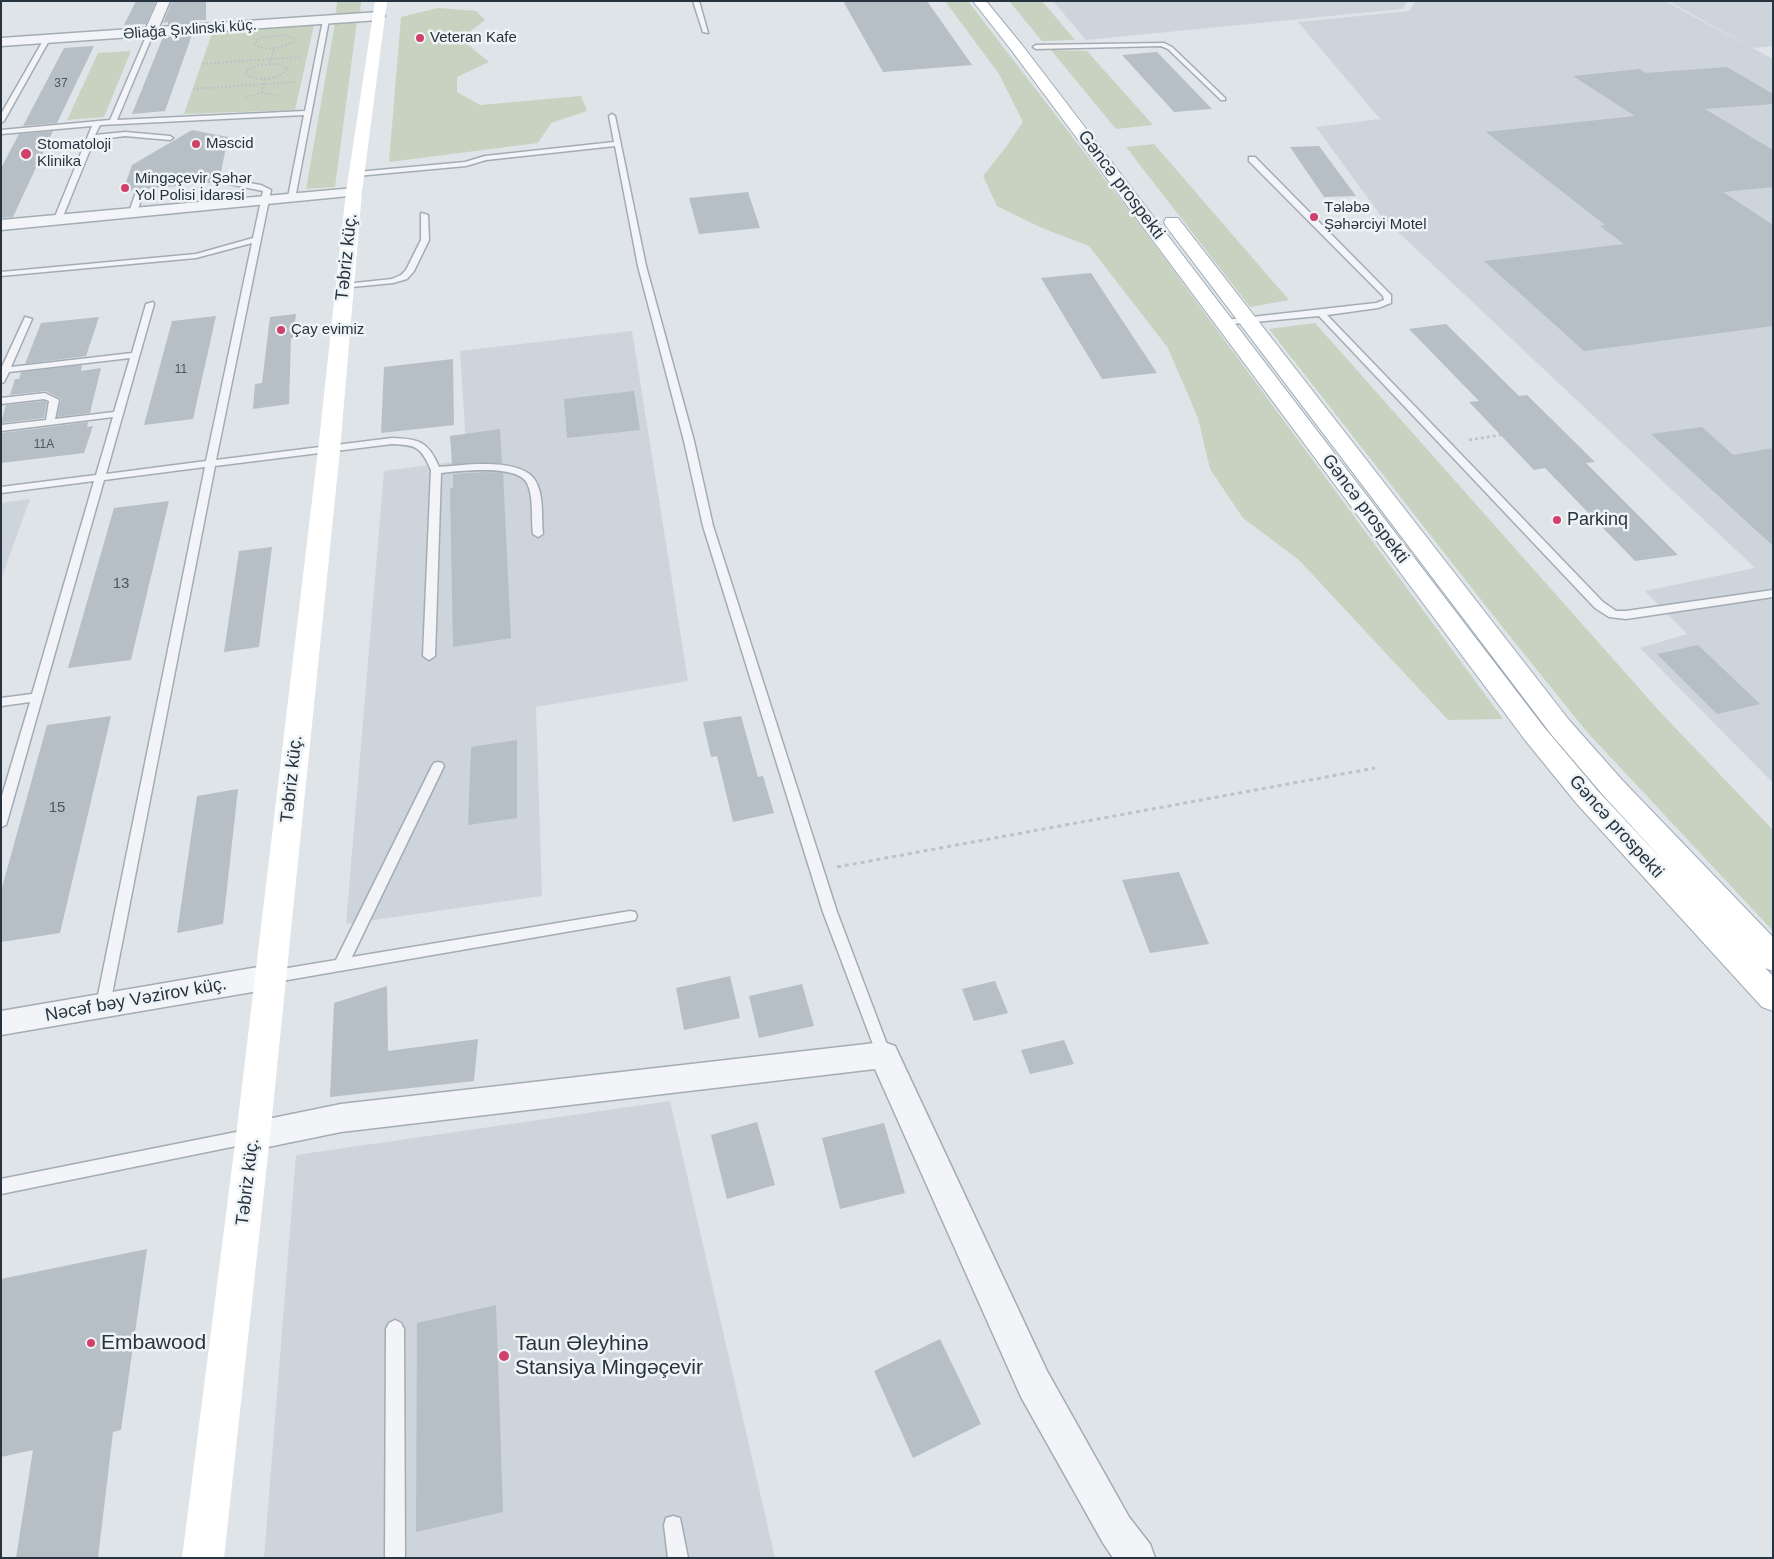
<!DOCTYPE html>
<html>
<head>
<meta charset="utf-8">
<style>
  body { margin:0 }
  #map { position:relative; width:1774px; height:1559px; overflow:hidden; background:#dfe4e9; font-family:Helvetica,sans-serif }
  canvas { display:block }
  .frame { position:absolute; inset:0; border:2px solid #273440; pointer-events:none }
</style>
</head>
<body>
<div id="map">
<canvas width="1774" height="1559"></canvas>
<div class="frame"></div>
</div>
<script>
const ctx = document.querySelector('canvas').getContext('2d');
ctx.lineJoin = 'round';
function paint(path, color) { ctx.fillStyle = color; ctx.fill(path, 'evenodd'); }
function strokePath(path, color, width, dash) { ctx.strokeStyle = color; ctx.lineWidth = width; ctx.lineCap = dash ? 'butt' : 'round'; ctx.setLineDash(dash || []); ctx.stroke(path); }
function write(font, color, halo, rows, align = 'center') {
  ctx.font = font + ' Helvetica,sans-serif'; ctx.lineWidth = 5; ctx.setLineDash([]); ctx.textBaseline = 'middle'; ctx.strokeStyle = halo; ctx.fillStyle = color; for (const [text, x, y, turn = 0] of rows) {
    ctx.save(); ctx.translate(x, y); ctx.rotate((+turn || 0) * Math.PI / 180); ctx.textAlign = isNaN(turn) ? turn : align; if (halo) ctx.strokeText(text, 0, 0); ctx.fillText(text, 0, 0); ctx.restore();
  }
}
paint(new Path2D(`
  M1053 1H1408L1402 9 1086 40Z
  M1416 1H1665L1773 59V783L1640 648 1687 634 1645 591 1755 568 1381 216 1316 127 1380 119 1298 22 1409 11Z
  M1668 1H1773V46L1753 48Z
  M632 331 688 681 536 707 542 896 346 924 384 471 467 460 460 351Z
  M30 499 1 579V503Z
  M670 1101 775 1558H264L296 1155Z`), '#cdd4db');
paint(new Path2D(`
  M337 1H361L360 14 336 16Z
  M945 1H968L1140 225 1503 719 1448 720 1299 560 1243 518 1210 469 1198 418 1168 348 1089 246 1042 228 997 206 983 176 1006 147 1023 122 999 74Z
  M1009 1H1042L1075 40 1042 41Z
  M438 8 476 11 485 20 461 39 489 62 457 77V92L480 105 581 96 587 111 551 123 538 143 389 162 401 17Z
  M357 21 335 187 306 189 335 23Z
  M314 25 295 110 184 114 212 33Z
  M1051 50 1087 51 1153 125 1116 129Z
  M131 51 104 117 67 120 98 53Z
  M1154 144 1289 300 1250 307 1126 147Z
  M1315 323 1662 714 1773 830V931L1587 732 1500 624 1269 329Z`), '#c7d3c0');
paint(new Path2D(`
  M136 1H156L146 24 124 25Z
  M172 1H206V20H197L196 23 168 25V22L163 23Z
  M843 1H927L972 65 883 72Z
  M192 35 165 111 132 114 163 37Z
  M94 46 57 123 23 126 64 48Z
  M1157 52 1212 109 1174 112 1122 55Z
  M1727 67 1773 94V104L1705 109 1773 150V187L1723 192 1773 225V326L1584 351 1484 261 1624 244 1600 226 1605 225 1486 132 1635 116 1573 76 1640 69 1646 73Z
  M192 130 228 137 219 182 123 191 132 165Z
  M53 131 13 217 1 218V168L19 134Z
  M1319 146 1356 196 1324 197 1290 147Z
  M748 192 760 228 699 234 689 198Z
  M1091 273 1157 373 1102 379 1041 278Z
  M296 314 293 338H291L289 404 253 409 255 384 262 383 270 317Z
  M216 316 193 419 144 425 172 321Z
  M99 317 86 356 25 364 41 323Z
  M1446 324 1519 396 1527 395 1595 462 1586 463 1678 555 1635 561 1545 468 1534 470 1469 402 1479 401 1409 329Z
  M453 359 454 425 381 433 384 367Z
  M82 365 81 371 101 368 90 413 57 417 61 399 46 391 10 395 15 379H19L21 372Z
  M634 391 640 430 567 438 564 399Z
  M44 401 47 402 44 418 1 423 6 405Z
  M88 422 87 427 93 426 84 453 1 463V433Z
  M1702 427 1733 455 1773 448V546L1651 434Z
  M500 429 502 463 452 464 450 436Z
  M487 472 503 473 511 638 453 647 450 489 453 488V474Z
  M169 501 131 660 68 668 114 508Z
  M272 547 259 647 224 652 239 551Z
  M1698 645 1760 704 1717 714 1657 654Z
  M111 716 60 933 1 942V891L47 725Z
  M741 716 758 777 763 776 774 813 733 822 717 756 711 757 703 722Z
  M517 740V818L468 825 471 747Z
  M238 789 223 924 177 933 197 796Z
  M1179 872 1209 944 1150 953 1122 880Z
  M730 976 740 1018 684 1030 676 988Z
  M995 981 1008 1013 974 1021 962 989Z
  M802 984 814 1026 759 1038 749 996Z
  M387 986 388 1051 478 1039 474 1081 330 1097 334 1003Z
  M1064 1040 1074 1064 1030 1074 1021 1050Z
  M757 1122 775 1185 727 1199 711 1135Z
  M884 1123 905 1193 840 1209 822 1138Z
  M147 1249 121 1430 113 1432 98 1558H16L33 1450 1 1457V1279Z
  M496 1305 503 1512 416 1532 417 1323Z
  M940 1339 981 1424 913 1458 874 1371Z`), '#b6bec6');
const service = new Path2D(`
  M693 1H699L708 33 703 32Z
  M326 18 329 20 295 199 288 197 304 115 100 125 95 135 125 132 170 136 173 138 170 140 125 136 94 140 62 219 58 221 54 219 92 126 1 134V130L110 120 148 32 151 30 154 32 117 120 305 111 323 20Z
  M47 37 50 39 4 121 1 123V114L44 39Z
  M1164 43 1172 47 1225 98V100H1221L1168 49 1161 46 1036 49 1033 47 1036 45Z
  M612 114 615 116 646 266 694 441 713 526 837 912 891 1055 889 1060 884 1061 879 1060 877 1055 823 912 703 526 684 441 638 266 615 146 486 160 466 166 357 176 353 174 357 172 465 162 485 156 614 142 609 116Z
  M1249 157H1255L1391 295V303L1378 308 1327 315 1603 602 1616 611H1626L1773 590V597L1626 619 1609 617 1595 608 1319 316 1222 325 1221 323 1225 320 1376 303 1384 300 1383 296 1249 161Z
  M224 179 261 185 271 190 216 460 392 438C419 439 428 441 439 467 464 465 526 456 537 484 544 499 541 518 543 534L538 537 533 534C531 519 534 497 527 483 517 464 460 471 441 473L435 656 429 660 423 656 431 470C421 447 417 445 392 444L215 466 110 1005 108 1009 103 1011 98 1009 96 1005 205 467 104 480 7 822 6 825 1 827V799L30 702 1 706V698L32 694 94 481 1 493V487L96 475 113 417 1 431V425L46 420 49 401 44 399 1 404V398L45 393 59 400 55 419 114 412 130 358 9 372 4 382 1 383V369L25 317 32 319 11 367 132 353 146 304 153 302 154 304 106 474 206 461 252 243 196 258 1 276V272L196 254 253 238 263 191 224 183Z
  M136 192 143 194 137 212 133 214 129 212Z
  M421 213 428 215 429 240 414 271 407 279 393 283 342 288 341 286 345 284 392 279 401 275 406 270 421 240Z
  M438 762 442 763 444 766 352 957 630 911 635 912 637 916 635 920 270 983 265 981 263 977 265 973 270 971 336 960 432 766 434 763Z
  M251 1129 257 1131 259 1136 257 1141 251 1143 1 1194V1179Z
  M395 1320 401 1323 404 1329 405 1558H385L386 1329 389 1323Z
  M673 1516 680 1518 688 1558H668L664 1525 666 1518Z`);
const minor = new Path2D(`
  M158 1H170L159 27 379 12 385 16 379 20 1 46V38L146 28Z
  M354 188 359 189 361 192 359 195 1 230V220Z
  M270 965 280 969 284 977 280 985 270 989 1 1035V1011Z
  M884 1042 895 1046 1047 1371 1129 1517 1150 1544 1155 1558H1113L1103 1543 1021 1397 875 1069 341 1132 253 1150 242 1146 237 1136 242 1126 253 1122 341 1104Z`);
const primary = new Path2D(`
  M973 1H986L1022 45 1543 726 1597 790 1669 867 1603 795 1551 734 1166 226 1164 222 1166 218H1178L1569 720 1623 781 1773 937V971L1765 968 1773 976V1011L1762 1007 1577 804 1525 740 1012 51Z`);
strokePath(service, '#a4acb3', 3);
strokePath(minor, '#a4acb3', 3);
strokePath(primary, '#9eaab5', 2);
strokePath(new Path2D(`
  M285 35 294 39 293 42C281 48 266 52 254 44L260 38Z
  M270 63 274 48
  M202 64 301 57
  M278 64 288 68C278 81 259 82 246 74L247 70 260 65Z
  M193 89 295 82
  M262 93 265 78
  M245 97 262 93 278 95`), '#bdc2c7', 2, [2, 2]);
strokePath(new Path2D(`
  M1469 440 1501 435`), '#bdc2c7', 2.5, [3, 3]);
strokePath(new Path2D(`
  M837 867 1375 768`), '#bdc2c7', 3, [4, 4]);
paint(service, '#f2f4f7');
paint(minor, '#f2f4f7');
paint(new Path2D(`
  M375 1H387L362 192 340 450 270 1136 224 1558H182L236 1136 318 450 346 192Z`), '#fff');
paint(primary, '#fff');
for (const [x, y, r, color] of [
  [420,38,5,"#d1406b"],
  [196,144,5,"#d1406b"],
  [26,154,6,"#d1406b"],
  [125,188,5,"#d1406b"],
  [1314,217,5,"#d1406b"],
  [281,330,5,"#d1406b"],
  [1557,520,5,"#d1406b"],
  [91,1343,5,"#d1406b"],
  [504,1356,6,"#d1406b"]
]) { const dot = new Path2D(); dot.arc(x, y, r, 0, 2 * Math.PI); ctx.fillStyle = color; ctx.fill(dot); strokePath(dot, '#eef3f6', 2); }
write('12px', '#4b5662', null, [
  ["37",61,84],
  ["11",181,370],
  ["11A",44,445]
]);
write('15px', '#273440', '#eef3f6', [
  ["Əliağa Şıxlinski küç.",190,30,-4]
]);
write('15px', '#273440', '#eef3f6', [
  ["Veteran Kafe",430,38],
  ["Məscid",206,144],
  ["Stomatoloji",37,145],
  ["Klinika",37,162],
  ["Mingəçevir Şəhər",135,179],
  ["Yol Polisi İdarəsi",135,196],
  ["Tələbə",1324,208],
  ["Şəhərciyi Motel",1324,225],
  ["Çay evimiz",291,330]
], 'left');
write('15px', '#4b5662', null, [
  ["13",121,584],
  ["15",57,808]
]);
write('18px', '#273440', '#eef3f6', [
  ["Gəncə prospekti",1121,185,53],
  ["Təbriz küç.",347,257,-84],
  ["Gəncə prospekti",1365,509,53],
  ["Təbriz küç.",292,779,-84],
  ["Gəncə prospekti",1616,827,48],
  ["Nəcəf bəy Vəzirov küç.",136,1000,-10],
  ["Təbriz küç.",248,1182,-83]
]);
write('18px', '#273440', '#eef3f6', [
  ["Parkinq",1567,520]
], 'left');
write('21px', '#273440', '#eef3f6', [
  ["Embawood",101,1343],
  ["Taun Əleyhinə",515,1344],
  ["Stansiya Mingəçevir",515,1368]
], 'left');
</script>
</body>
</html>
